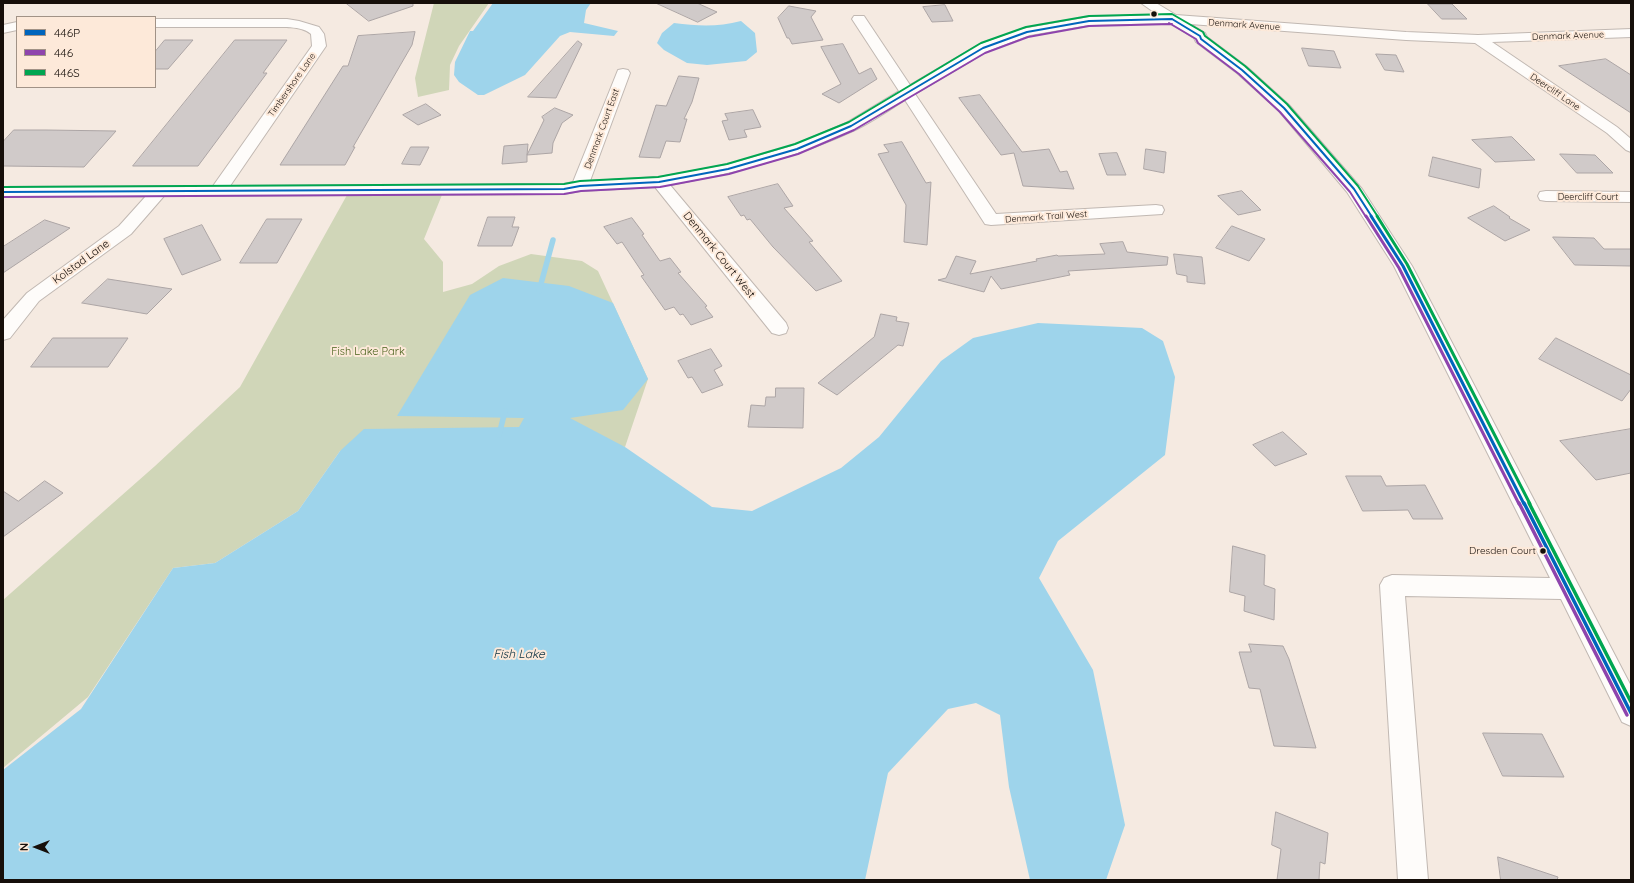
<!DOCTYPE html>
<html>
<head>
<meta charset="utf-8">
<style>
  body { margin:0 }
  #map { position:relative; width:1634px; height:883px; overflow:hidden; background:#f5eae1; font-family:Quicksand,sans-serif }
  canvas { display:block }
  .frame { position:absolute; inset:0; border:4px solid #160f0a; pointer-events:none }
  .legend { position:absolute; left:16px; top:16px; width:140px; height:72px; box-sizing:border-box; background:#fde9d9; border:1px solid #a19286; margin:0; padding:5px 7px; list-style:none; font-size:12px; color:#160f0a }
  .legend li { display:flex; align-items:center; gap:8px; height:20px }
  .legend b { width:20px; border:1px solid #a19286 }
  .north { position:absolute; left:16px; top:827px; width:40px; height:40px; -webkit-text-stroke:3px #fde9d9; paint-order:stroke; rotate:270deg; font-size:11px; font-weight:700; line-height:16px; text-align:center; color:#160f0a }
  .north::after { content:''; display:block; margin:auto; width:14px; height:18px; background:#160f0a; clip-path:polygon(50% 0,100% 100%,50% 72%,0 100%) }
</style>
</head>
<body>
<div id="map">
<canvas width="1634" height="883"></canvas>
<div class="frame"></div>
<ul class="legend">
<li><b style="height:5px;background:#0065bd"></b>446P</li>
<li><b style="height:5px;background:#8e44ad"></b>446</li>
<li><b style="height:5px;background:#00a651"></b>446S</li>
</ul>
<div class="north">N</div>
</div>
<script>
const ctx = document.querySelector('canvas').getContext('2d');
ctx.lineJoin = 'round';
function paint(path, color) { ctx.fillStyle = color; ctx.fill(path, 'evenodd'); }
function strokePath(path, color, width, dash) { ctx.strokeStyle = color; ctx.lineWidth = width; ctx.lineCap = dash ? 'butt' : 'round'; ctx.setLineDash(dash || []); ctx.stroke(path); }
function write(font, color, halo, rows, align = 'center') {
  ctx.font = font + ' Quicksand,sans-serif'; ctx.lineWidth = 4; ctx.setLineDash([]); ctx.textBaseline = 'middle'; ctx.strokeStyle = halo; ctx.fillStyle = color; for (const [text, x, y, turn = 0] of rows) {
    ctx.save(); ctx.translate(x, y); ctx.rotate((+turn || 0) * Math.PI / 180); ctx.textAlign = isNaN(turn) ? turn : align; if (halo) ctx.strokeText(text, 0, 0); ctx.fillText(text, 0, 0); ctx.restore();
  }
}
paint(new Path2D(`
  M434 3H489L459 46 450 65 449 90 418 97 415 78Z
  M444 190 424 239 443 262V292L472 284 499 266 531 254 582 261 598 271 648 379 625 447 519 427 340 451 298 511 215 563 173 568 88 697 3 768V600L155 466 240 387 347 195Z`), '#d0d6b8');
paint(new Path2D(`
  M493 3H591L586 10 584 23 618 31 614 36 570 32 560 36 525 75 484 95H478L459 82 454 75 455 62 470 31H473Z
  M741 21 755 33 757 52 746 61 707 65 687 63 664 50 657 43 662 33 674 23C698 26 718 27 741 21Z
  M503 278 569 286 613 303 648 379 623 410 570 418 625 447 712 507 752 511 841 468 879 437 941 361 973 338 1038 323 1142 328 1163 341 1175 377 1165 455 1058 541 1039 578 1093 670 1125 825 1106 880H1030L1009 787 1000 715 976 703 948 709 888 773 865 880H3V770L81 709 173 568 215 563 298 511 340 451 364 429 519 427 524 418 397 416 470 295Z`), '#9ed4eb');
strokePath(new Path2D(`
  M539 291 553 240
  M499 435 505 411`), '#9ed4eb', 5.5);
const building = new Path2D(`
  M346 3H413V6L369 21Z
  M656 3H697L717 12 698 22Z
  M1428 4H1452L1467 19H1442Z
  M945 5 953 21 932 22 923 7Z
  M789 6 816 11 811 17 823 40 792 44 789 38H787L778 18Z
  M415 32 412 45 353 147H355L345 165H280L343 66H348L358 36Z
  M165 40H193L168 69H155V52Z
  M235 40H287L263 73H267L198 166H133Z
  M578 41 582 44 556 98 528 97Z
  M843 44 859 74 871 68 877 79 839 103 822 94 841 84 821 47Z
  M1302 48 1334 51 1341 68 1309 66Z
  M1376 54 1396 55 1404 72 1385 70Z
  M1606 59 1631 75V113L1559 66Z
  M679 76 699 78 692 102 684 119H687L680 142 666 141 660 158 639 157 656 105 666 106Z
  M980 95 1022 152 1049 149 1060 172 1067 171 1074 189 1023 186 1014 153 1001 155 959 98Z
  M426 104 441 115 418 125 403 115Z
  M555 108 573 115 562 123 553 143 552 153 527 155V162L502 164 504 146 528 144 527 155 544 120 542 117Z
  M753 110 761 127 744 130 747 137 729 140 722 121 728 120 725 114Z
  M14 130H46L116 131 84 167 3 166V142Z
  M1512 137 1535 160 1495 162 1472 140Z
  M902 142 926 183 931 182 927 245 904 242 906 205 878 154 889 152 884 145Z
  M411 147H429L420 165 402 164Z
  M1146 149 1166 152 1164 173 1144 169Z
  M1117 153 1126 175H1107L1099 154Z
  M1560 154 1595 155 1613 173H1577Z
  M1433 157 1481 169 1479 188 1429 176Z
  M778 184 793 206 784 208 813 241 809 242 842 281 816 291 773 247 750 219 747 220 744 215 741 216 728 197Z
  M1242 191 1261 210 1238 215 1218 196Z
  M1494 206 1510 217 1509 218 1530 230 1505 241 1468 218Z
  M488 217H515L512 227H519L512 246H478Z
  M632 218 644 234 642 235 660 261 670 258 681 272 678 273 707 306 705 307 713 317 691 325 683 314 680 315 674 307 665 310 641 276 644 275 622 242 617 244 604 227Z
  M267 219H302L277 263H240Z
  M45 220 70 228 3 273V247Z
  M202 225 221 260 182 275 164 239Z
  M1232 226 1265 239 1249 261 1216 248Z
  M1553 237 1594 238 1604 249H1631V266L1575 265Z
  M1123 242 1127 252 1168 257 1167 265 1068 271 1070 275 1001 289 991 276 984 292 938 280 946 278 956 256 976 261 970 274 1037 261 1036 259 1057 255 1058 256 1105 254 1100 244Z
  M1174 254 1202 257 1205 284 1187 282V276L1177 274Z
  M108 279 172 289 147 314 82 303Z
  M881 314 897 317 896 321 909 323 903 346 898 345 837 395 818 383 874 337Z
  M53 338H128L108 367H31Z
  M1556 338 1631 375V389L1622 401 1539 359Z
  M711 349 722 366 714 370 723 385 702 393 692 377 688 378 678 361Z
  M776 388H804L803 428 748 427 751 405 765 406 766 397H775Z
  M1631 429V473L1596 480 1560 441Z
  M1283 432 1307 454 1275 466 1253 445Z
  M1346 476H1381L1386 486 1425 485 1443 519H1413L1408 510 1363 511Z
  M45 481 63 493 3 537V491L18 501Z
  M1233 546 1265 555 1264 585 1275 589 1274 620 1244 611 1245 596 1230 592Z
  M1249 644 1283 646 1289 659 1316 748 1274 746 1260 689 1249 688 1239 652H1251Z
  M1483 733 1542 734 1564 777 1503 776Z
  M1276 812 1328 833 1325 864 1320 862 1319 880H1277L1281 849 1272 845Z
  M1498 857 1558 877 1557 880H1501Z`);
paint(building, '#d0cac9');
strokePath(building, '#aca5a5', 1);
const minor = new Path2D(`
  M1141 3H1156L1176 15 1406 32 1478 35 1631 29V37L1492 42 1617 127 1631 139V152L1626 150 1607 133 1475 43 1406 40 1190 24 1205 33 1207 37 1247 67 1289 105 1362 189 1412 266 1631 686V726L1622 722 1561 599 1405 596 1428 880H1398L1380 585 1384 578 1392 575 1550 578 1394 266 1347 192 1279 111 1237 73 1196 42 1194 38 1170 23 1089 25 1030 35 988 51 915 94 996 214 1156 205 1162 206 1164 210 1162 214 991 225 985 224 905 100C889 110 872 122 855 130 795 158 734 173 670 185L786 323 788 328 786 333 779 335 772 333 655 187 580 191 564 194 164 196 131 234 39 301 10 338 3 340V320L27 293 119 226 146 196 3 197V187L213 186 312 46 311 34C304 28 296 28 287 27H155V19H287L299 21 319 27 324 34 326 46 230 186 564 184 573 182 618 70 623 69 628 70 630 73 590 181 659 177 726 165 792 146 846 123 899 91 852 19 854 16H864L910 85 978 45 1022 29 1089 17 1158 15Z
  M17 22V30L3 33V25Z
  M1546 191 1631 192V202L1546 201 1540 200 1538 196 1540 192Z`);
strokePath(minor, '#c1b8b2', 2);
paint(minor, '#fefcfa');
strokePath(new Path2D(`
  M1172 19 1200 36 1201 39 1242 70 1284 108 1354 189 1372 217
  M3 192 564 189 580 186 659 182 728 169 797 149 851 126 983 48 1027 32 1089 21 1172 19`), '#0065bd', 2);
strokePath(new Path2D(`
  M1371 216 1403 266 1524 504`), '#0065bd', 3);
strokePath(new Path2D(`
  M1524 503 1631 713`), '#0065bd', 3.5);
strokePath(new Path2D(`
  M1169 23 1196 39 1198 43 1239 74 1280 112 1350 192 1366 217
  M3 197 564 194 581 191 660 187 729 174 798 154 854 130 985 53 1028 37 1089 26 1172 24`), '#8e44ad', 2);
strokePath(new Path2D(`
  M1366 216 1399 268 1519 504`), '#8e44ad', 3);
strokePath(new Path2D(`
  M1519 503 1627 715`), '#8e44ad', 3.5);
strokePath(new Path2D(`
  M3 187 564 184 580 181 658 177 727 164 795 144 849 122 981 43 1026 27 1089 16 1172 14 1203 32 1205 36 1245 66 1287 104 1358 186 1378 217`), '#00a651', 2);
strokePath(new Path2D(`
  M1377 216 1407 264 1530 504`), '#00a651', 3);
strokePath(new Path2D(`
  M1529 503 1631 702`), '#00a651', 3.5);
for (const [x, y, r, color] of [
  [1154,14,3.5,"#160f0a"],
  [1543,551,3.5,"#160f0a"]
]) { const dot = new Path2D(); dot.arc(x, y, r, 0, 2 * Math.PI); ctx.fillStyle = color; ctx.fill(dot); strokePath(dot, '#fde9d9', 1.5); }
write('9px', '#160f0a', '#fde9d9', [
  ["Denmark Avenue",1244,25,4],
  ["Denmark Avenue",1568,36,-2],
  ["Timbershore Lane",292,85,-55],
  ["Deercliff Lane",1555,92,34],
  ["Denmark Court East",602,129,-70],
  ["Deercliff Court",1588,197],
  ["Denmark Trail West",1046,217,-4]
]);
write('10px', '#160f0a', '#fde9d9', [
  ["Dresden Court",1536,551]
], 'right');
write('11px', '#160f0a', '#fde9d9', [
  ["Denmark Court West",719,255,51],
  ["Kolstad Lane",81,262,-36]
]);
write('11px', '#48611a', '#fde9d9', [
  ["Fish Lake Park",368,352]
]);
write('italic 12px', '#072e3e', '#fde9d9', [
  ["Fish Lake",519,654]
]);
</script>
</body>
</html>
